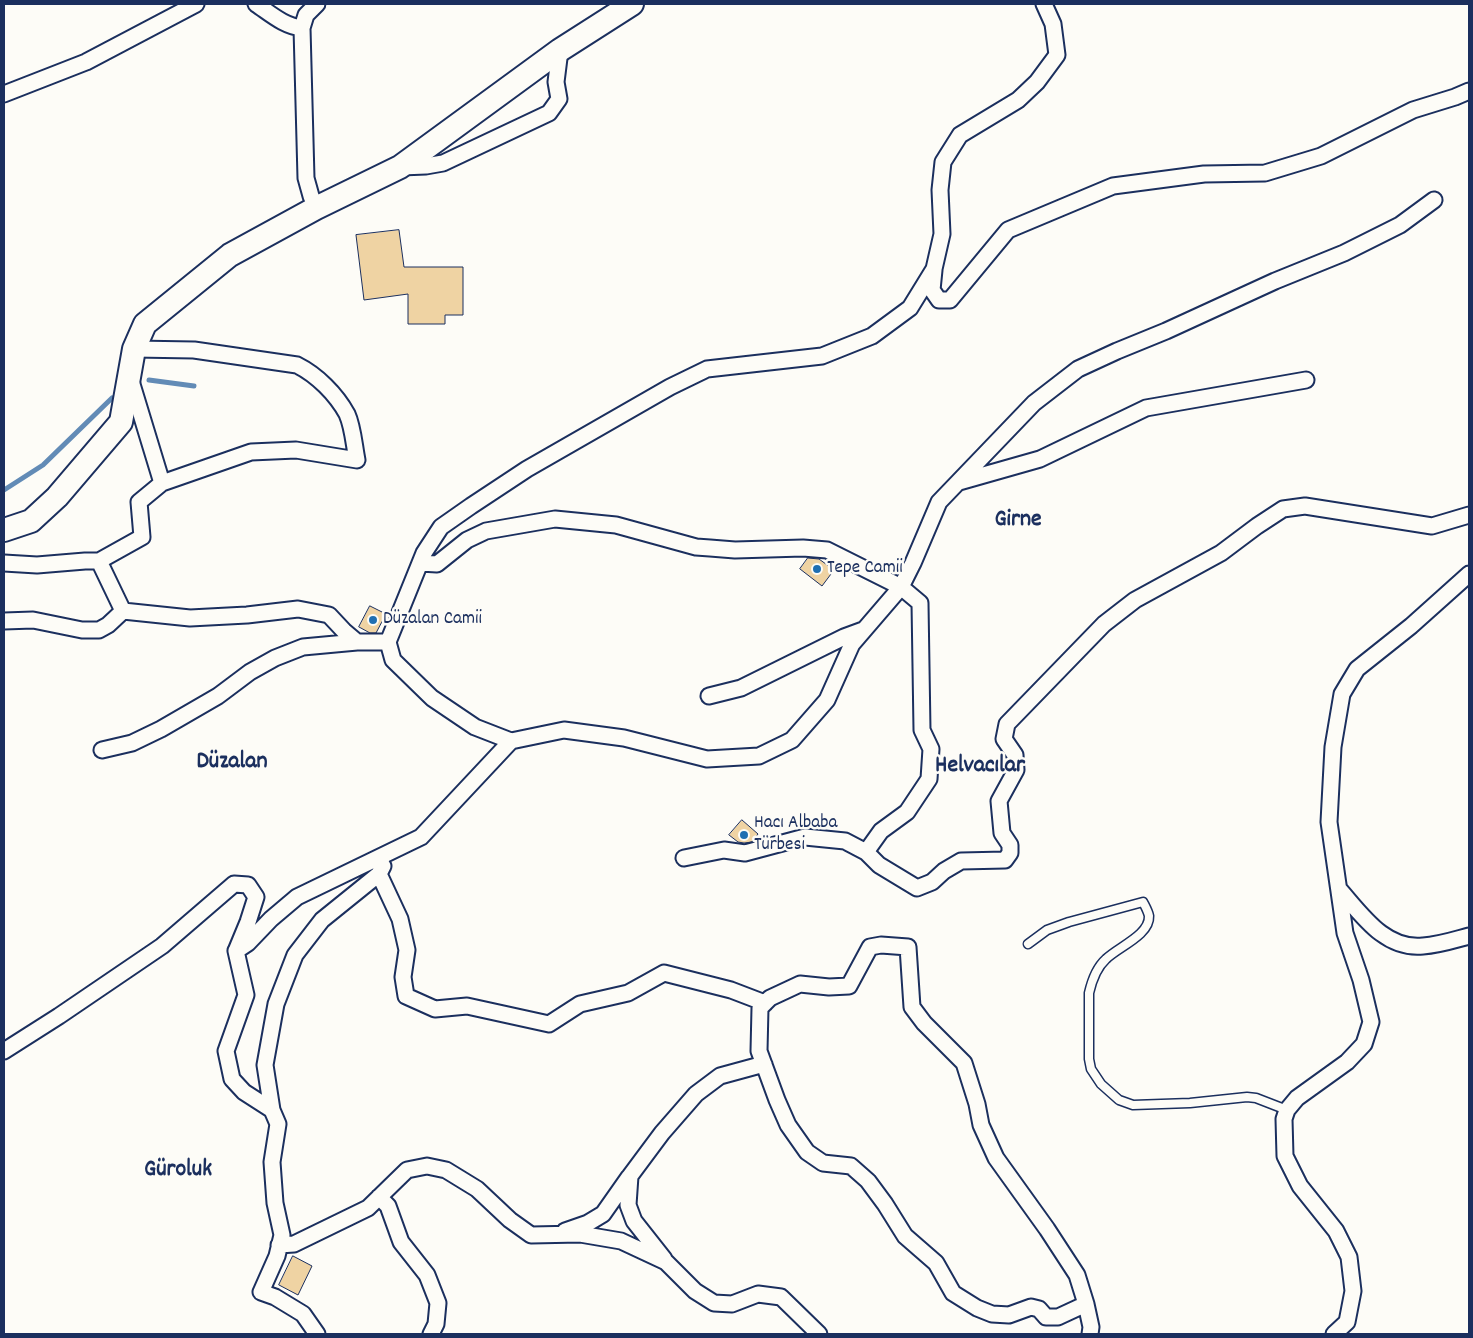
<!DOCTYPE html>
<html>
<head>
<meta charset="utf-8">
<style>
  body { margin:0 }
  #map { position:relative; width:1473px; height:1338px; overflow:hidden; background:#fdfcf7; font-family:Dekko,sans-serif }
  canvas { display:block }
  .frame { position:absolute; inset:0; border:5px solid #1b2f5e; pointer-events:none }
</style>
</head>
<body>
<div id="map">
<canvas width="1473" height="1338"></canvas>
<div class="frame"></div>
</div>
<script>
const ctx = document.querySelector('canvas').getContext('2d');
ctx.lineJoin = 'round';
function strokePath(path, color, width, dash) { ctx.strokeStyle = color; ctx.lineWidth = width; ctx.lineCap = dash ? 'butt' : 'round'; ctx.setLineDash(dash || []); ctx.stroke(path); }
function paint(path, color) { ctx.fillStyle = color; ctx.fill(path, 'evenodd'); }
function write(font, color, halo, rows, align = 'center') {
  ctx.font = font + ' Dekko,sans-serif'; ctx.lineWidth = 5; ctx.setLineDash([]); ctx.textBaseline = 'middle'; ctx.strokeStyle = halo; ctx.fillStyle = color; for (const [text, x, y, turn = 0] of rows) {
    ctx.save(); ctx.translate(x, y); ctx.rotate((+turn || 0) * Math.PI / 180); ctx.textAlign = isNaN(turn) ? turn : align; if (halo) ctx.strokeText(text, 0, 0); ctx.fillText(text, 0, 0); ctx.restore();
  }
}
strokePath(new Path2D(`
  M149 380 194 386
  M4 490 43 465 112 398`), '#628bb6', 5);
const building = new Path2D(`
  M399 230 404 267H463V315H445V324H408V294L364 300 356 235Z
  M808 558 819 559 834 570 822 586 800 569Z
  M370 606 386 614 376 633H370L359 627Z
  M742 820 758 834 752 842 744 843 738 842 729 835Z
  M293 1256 312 1266 298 1295 279 1285Z`);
paint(building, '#efd3a3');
strokePath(building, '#1b2f5e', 1);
const lane = new Path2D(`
  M1028 944 1047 930 1069 922 1143 902C1145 906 1148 911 1149 916 1150 935 1118 947 1106 959 1096 968 1092 980 1089 993V1059L1091 1069 1101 1084 1119 1100 1133 1105 1190 1103 1247 1097 1256 1098 1287 1110`);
const street = new Path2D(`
  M256 4C271 14 284 26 302 28
  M1044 4 1053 24 1057 55 1037 82 1018 100 960 135 943 162 940 190 942 234 934 269 910 308 872 336 822 356 707 369 670 387 527 469 471 506 441 527 424 553 388 642 393 660 432 698 475 727 511 741 564 730 624 738 707 759 759 756 792 740 827 700 852 644 901 587 913 563 939 502 1034 403 1078 369 1117 351 1166 331 1275 281 1344 253 1400 225 1434 200
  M4 94 86 62 196 4
  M401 167 426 166 443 163 549 113 559 99 556 82 560 50
  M316 208 311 196 306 178 302 28 306 15 317 4
  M934 270 932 290 939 300H950L1008 230 1113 186 1204 174 1265 173 1321 156 1413 110 1455 97 1469 91
  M131 381 162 483
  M959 482 1040 459 1146 408 1306 380
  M99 561 142 537 139 502 162 483 251 452 296 450 357 460C354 445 353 427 347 414 336 394 317 375 297 365L194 350 134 349
  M4 563 37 565 85 561H99L123 611 190 618 247 615 298 609 329 615 344 631 357 642H388
  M420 563 437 564 467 540 486 531 555 519 616 525 696 547 710 548 735 550 803 548 827 550 901 587 920 603 922 730 931 749 929 779 907 812 881 831 866 852 879 865 917 888 932 882 944 871 961 861 1005 860 1010 853V845L1002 833 999 801 1016 770 1015 755 1004 739 1007 724 1104 624 1135 600 1221 553 1257 526 1283 509 1305 506 1432 526 1469 515
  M4 621 33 620 82 630H99L108 625 123 611
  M709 696 741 688 844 637 863 630
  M102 750 132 743 161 729 218 696 250 672 275 658 303 647 357 642
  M684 858 724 850 745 853 805 837 845 841 866 852
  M379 874 400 919 407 950 403 977 406 996 435 1009 467 1006 549 1024 580 1004 628 993 664 973 731 990 765 1003
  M1339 889C1362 915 1385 950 1423 946 1439 945 1454 940 1469 936
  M4 1051 59 1016 162 946 234 884 248 885 256 897 248 922 236 951
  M272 1110 265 1065 276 1004 295 955 322 920 379 874 383 866
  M379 1197 388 1206 401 1242 427 1275 438 1303 436 1324 431 1334
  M565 1231 588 1223 603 1214 629 1177
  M279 1245 294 1244 368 1208 407 1170 427 1166 446 1170 477 1189 510 1220 531 1235 580 1234 621 1241 666 1262 695 1291 714 1303 732 1304 758 1294 781 1297 819 1334
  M664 1259 634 1221 628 1205 630 1176 662 1133 696 1094 720 1076 764 1064
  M1086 1304 1058 1317H1046L1039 1309 1031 1307 1009 1315 992 1314 977 1308 953 1293 936 1263 905 1236 885 1204 868 1181 851 1166 823 1163 807 1152 788 1125 777 1100 759 1051 760 1008 770 998 800 984 829 987 849 986 870 947 881 945 908 947 912 1007 924 1023 964 1063 977 1104 981 1125 996 1158 1047 1229 1077 1275 1086 1304 1091 1327 1090 1334
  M317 1334 303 1314 275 1297 261 1292 277 1256 282 1235 275 1203 272 1162 278 1124 272 1110 244 1092 232 1079 226 1051 246 995 236 951 248 943 271 919 297 897 421 837 511 741
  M1334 1334 1347 1322 1353 1291 1349 1257 1336 1231 1300 1186 1285 1156 1284 1119 1287 1110 1297 1098 1347 1062 1364 1044 1371 1022 1361 980 1345 933 1329 822 1333 747 1342 694 1357 669 1411 626 1469 574`);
const secondary = new Path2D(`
  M4 530 31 521 57 497 121 422 134 349 145 324 230 255 316 208 400 167 560 50 632 4`);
strokePath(lane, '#1b2f5e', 11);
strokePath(street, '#1b2f5e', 19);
strokePath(secondary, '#1b2f5e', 26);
strokePath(lane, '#fdfcf7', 8);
strokePath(street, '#fdfcf7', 15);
strokePath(secondary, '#fdfcf7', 22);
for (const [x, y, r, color] of [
  [817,569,5,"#1f6fb2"],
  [373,620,5,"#1f6fb2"],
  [744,835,5,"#1f6fb2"]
]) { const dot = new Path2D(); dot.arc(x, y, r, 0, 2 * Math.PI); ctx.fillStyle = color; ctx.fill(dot); strokePath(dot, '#fdfcf7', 2); }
write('19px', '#1b2f5e', '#fdfcf7', [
  ["Tepe Camii",827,569],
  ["Düzalan Camii",383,620],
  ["Hacı Albaba",754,824],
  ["Türbesi",754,846]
], 'left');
write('bold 24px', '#1b2f5e', '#fdfcf7', [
  ["Girne",1018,522],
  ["Düzalan",232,764],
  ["Helvacılar",980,768],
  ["Güroluk",178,1172]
]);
</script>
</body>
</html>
